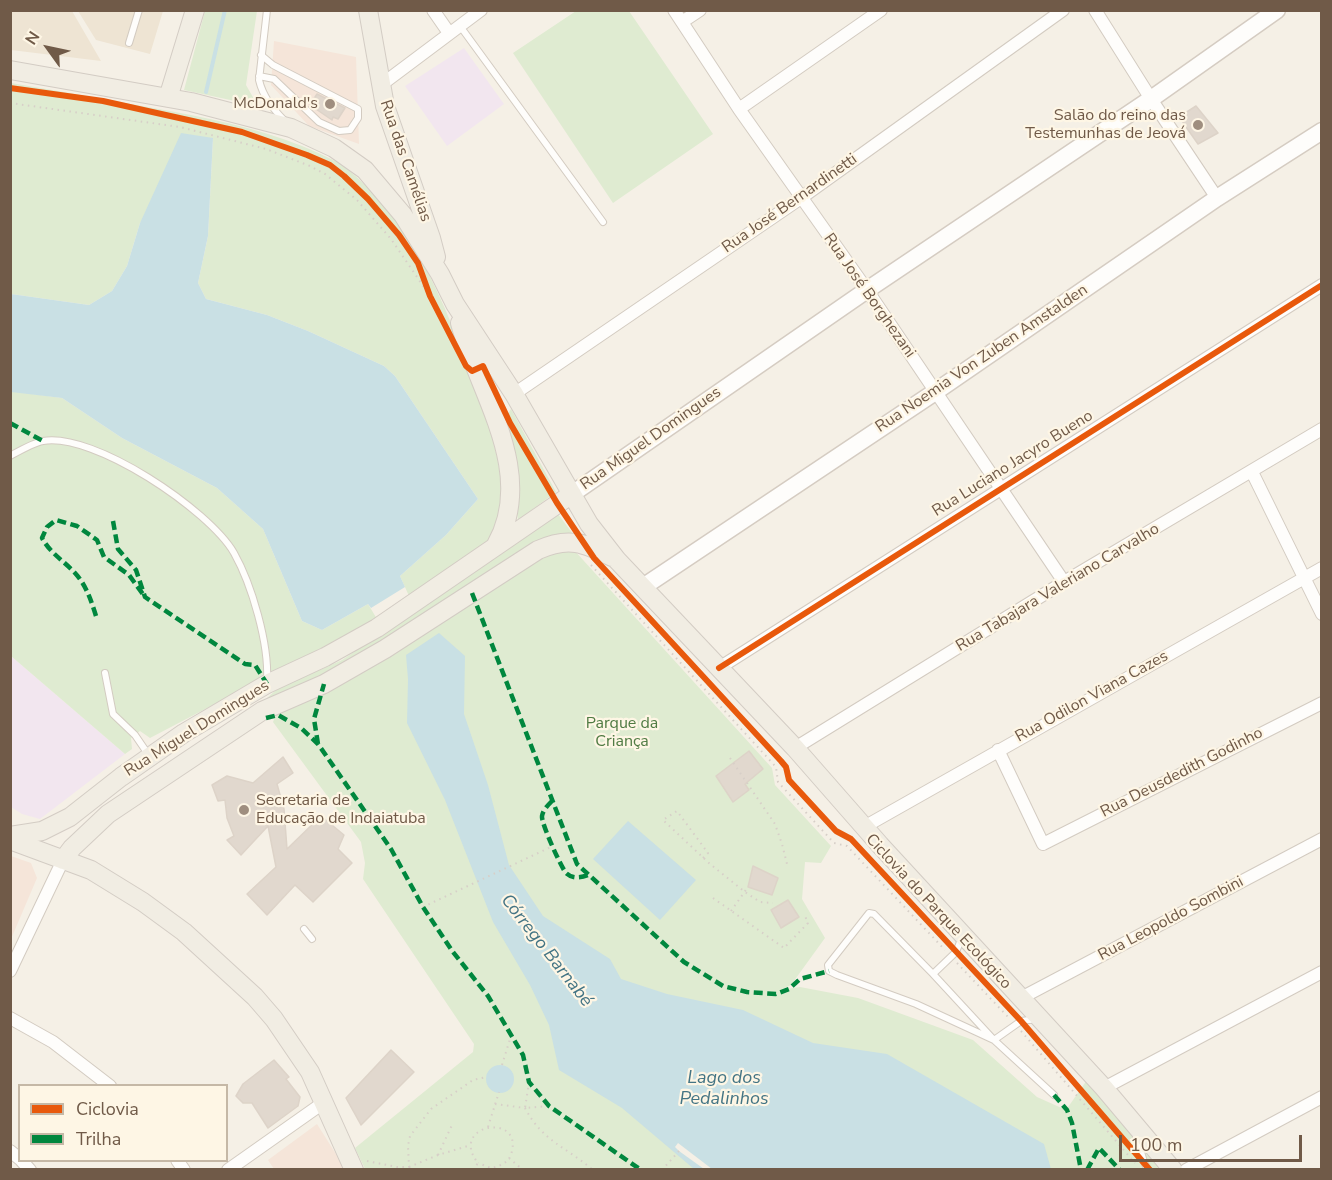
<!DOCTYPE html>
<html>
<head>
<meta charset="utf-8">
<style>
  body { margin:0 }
  #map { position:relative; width:1332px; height:1180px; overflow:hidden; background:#f5f0e6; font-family:"Nunito Sans",sans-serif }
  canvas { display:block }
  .frame { position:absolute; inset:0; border:12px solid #705a48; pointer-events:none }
  .legend { position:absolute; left:18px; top:1084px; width:210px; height:78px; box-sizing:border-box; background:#fef6e5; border:2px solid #c5b8a6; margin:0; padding:8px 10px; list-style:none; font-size:18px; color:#705a48 }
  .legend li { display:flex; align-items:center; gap:12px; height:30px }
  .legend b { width:30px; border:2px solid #c5b8a6 }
  .north { position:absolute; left:18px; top:18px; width:60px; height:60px; -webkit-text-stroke:4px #fef6e5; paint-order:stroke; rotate:303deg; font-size:16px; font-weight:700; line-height:24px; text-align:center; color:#705a48 }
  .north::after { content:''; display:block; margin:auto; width:21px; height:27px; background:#705a48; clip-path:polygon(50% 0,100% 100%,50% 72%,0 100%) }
  .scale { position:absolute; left:1119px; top:1135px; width:183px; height:27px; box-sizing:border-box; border:3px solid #705a48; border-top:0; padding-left:8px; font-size:18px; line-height:21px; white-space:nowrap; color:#705a48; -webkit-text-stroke:4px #fef6e5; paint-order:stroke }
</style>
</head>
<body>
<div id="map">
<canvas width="1332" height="1180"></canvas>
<div class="frame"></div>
<ul class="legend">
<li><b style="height:8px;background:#e8590c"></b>Ciclovia</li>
<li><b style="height:8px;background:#00873e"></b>Trilha</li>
</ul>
<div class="north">N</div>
<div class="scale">100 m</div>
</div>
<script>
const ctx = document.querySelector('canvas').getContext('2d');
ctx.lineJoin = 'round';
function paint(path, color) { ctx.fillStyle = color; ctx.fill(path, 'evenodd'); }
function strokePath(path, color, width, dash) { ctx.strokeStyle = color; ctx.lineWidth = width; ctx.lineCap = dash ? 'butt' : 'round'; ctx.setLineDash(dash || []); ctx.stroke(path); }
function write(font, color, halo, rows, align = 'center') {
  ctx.font = font + ' "Nunito Sans",sans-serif'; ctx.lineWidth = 4.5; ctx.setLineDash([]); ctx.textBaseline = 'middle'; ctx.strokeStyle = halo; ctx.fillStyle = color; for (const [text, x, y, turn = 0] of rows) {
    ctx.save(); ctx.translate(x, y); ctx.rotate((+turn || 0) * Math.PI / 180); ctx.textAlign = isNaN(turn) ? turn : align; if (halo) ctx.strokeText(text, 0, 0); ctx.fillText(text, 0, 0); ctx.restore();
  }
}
paint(new Path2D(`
  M11 10 72 11 101 61 11 50Z
  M78 11H163L150 54 96 40Z`), '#eee4d3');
paint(new Path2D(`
  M274 41 356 57 359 144 309 126 271 85Z
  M11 856 31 863 37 878 11 939Z
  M317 1124 341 1162 343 1169H274L268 1160Z`), '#f5e5d9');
paint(new Path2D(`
  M464 48 504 104 447 146 405 86Z
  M11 656 125 754 40 819 22 814 11 807Z`), '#f2e6ef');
paint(new Path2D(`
  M205 11H257L246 85 258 106 184 90Z
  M576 11H629L713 134 613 203 513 53Z
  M11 83C58 91 106 99 153 108 204 117 254 127 302 146 316 152 334 159 346 168 412 221 445 302 472 379 489 428 515 486 493 537L409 596 400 576 446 535 478 499 395 376 384 366 308 331 267 315 206 299 198 283 208 236 213 138 140 223 127 266 112 291 89 305 11 294Z
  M11 391 62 398 122 438 217 488 263 529 302 621 322 630 368 604 377 619 150 738 140 731 131 738 132 749 125 754 11 656Z
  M511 409 556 492 518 520 503 421Z
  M558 514 573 534 343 668 266 699 277 689 342 660Z
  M574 550 772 768 775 785 831 846 821 863 805 862 802 899 825 938 791 985 780 990 800 987 858 998 973 1040 1037 1097 1066 1110 1087 1080 1159 1169H365L355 1148 473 1052 474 1044 363 879 365 863 361 842 273 722 277 712 327 691 395 654 546 553Z`), '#dfebd1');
paint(new Path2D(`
  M181 133 213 138 208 236 198 283 206 299 267 315 308 331 384 366 395 376 478 499 446 535 400 576 405 587 371 608 368 604 322 630 302 621 263 529 217 488 122 438 62 398 11 392V294L89 305 112 291 127 266 140 223Z
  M439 633 465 656 464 714 488 785 509 865 543 916 610 959 621 979 667 994 743 1010 813 1043 887 1054 1044 1144 1051 1169H694L622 1108 559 1070 549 1025 530 985 493 922 445 800 407 723 408 679 406 655Z
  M628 821 696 880 660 920 593 859Z
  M486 1079a14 14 0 1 1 28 0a14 14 0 1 1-28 0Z`), '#c9e0e4');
paint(new Path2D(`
  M678 1143 712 1169H704L679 1151 675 1147Z`), '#f5f0e6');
strokePath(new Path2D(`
  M206 92 225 10`), '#c9e0e4', 4);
const building = new Path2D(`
  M317 94 345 108 338 119 333 117 332 120 310 105Z
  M1196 106 1218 133 1198 144 1179 117Z
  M749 751 763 769 745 784 749 790 733 802 716 776Z
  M283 757 293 773 277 784 284 809 287 849 321 816 344 835 338 849 352 863 313 902 295 885 267 915 247 894 276 867 268 826 241 855 227 840 234 836 227 818 225 800 218 801 212 785 227 776 253 783Z
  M753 866 778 878 772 895 748 887Z
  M788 900 799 917 781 928 771 910Z
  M391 1050 414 1072 361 1125 346 1098Z
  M274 1060 289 1077 286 1079 300 1097 298 1106 268 1128 252 1103H243L236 1096 243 1084Z`);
paint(building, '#e1d8ce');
strokePath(building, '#ddd3c8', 1.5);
const lane = new Path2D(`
  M267 10 259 80C263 97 273 109 285 121
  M460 26 603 222
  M129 43 139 10
  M259 76 274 79 319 122 339 131 350 130 358 118V109L273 65 261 55
  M10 456C19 451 33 443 43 441 94 432 209 510 234 553 252 585 269 644 267 680
  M105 673 113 714 135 735 148 754
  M304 929 312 939
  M933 974 956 952 962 937
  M1037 1019 1021 1021 994 1040 916 1004 837 975 829 971 828 965 869 913 874 914 933 974 994 1040 1054 1095
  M1136 1136 1144 1162 1148 1170`);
const street = new Path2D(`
  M433 10 449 33
  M674 10 739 109 867 290 1064 582
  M1095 10 1151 99 1217 198
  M682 22 700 10
  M381 85 481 10
  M739 109 881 10
  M514 394 801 198 1063 10
  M1252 472 1322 614
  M719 668 1322 285
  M795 748 1064 582 1322 429
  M998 750 1043 844 1322 703
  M864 827 1322 568
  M10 971 63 860
  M1021 998 1322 839
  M10 1018 53 1042 110 1086
  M1104 1088 1322 972
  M10 1151 20 1159
  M21 1160 30 1170
  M177 1160 184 1170
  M228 1170 323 1103
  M1186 1170 1322 1097`);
const secondary = new Path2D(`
  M572 494 867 290 1151 99 1277 10
  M643 587 935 392 1217 198 1322 131`);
const primary = new Path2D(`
  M368 10 385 106 431 238 436 257
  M10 70 191 102 291 128 334 148 365 170 403 215 440 274 455 304 514 394 589 524 617 560 795 748 880 845 1104 1088 1173 1170
  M168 98 195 10
  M460 323C479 394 537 472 496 545
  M10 836 42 831 70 817 121 777 184 733 267 684 325 657 377 628 572 494
  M10 840 91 870 143 902 184 932 255 997 274 1019 310 1072 354 1170
  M63 860 72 848 108 814 262 711 324 684 385 649 538 550C569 536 584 543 612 557`);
strokePath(lane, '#d3cbc1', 8);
strokePath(street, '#d3cbc1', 14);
strokePath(secondary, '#d5ccc2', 19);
strokePath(primary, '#d3ccc4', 20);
strokePath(new Path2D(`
  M10 103 180 127 266 149 310 166 325 174 357 200 391 239 430 296
  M591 565 776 767 778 782 834 843 847 846 945 950
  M730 758 775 824 782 844 788 868
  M703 858 708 853 677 811 663 820 710 864 745 892 760 902 773 903
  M713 898 784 948 808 923 805 916
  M423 907 553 846
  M731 911 748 887
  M957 963 1009 1018
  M1021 1031 1135 1163
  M502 1065 511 1036
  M529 1082 525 1108 549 1106
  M495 1104 525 1108C543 1142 565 1146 593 1170
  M488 1127 499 1092
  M438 1155 452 1125
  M509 1158 523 1170
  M367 1161 397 1167H409L408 1146 410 1136 431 1109 473 1080 486 1077
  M409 1167 438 1155 471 1145
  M409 1167 416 1170
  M473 1170 478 1163C448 1125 521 1112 512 1151 510 1162 501 1166 491 1168L478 1163
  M662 1170 679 1151`), '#d7cfc8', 2, [1.5, 4.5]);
strokePath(lane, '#fefdfb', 6);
strokePath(street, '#fefdfb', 12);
strokePath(secondary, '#fefdfb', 16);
strokePath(primary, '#f1ede3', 18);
strokePath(new Path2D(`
  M10 423 43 441
  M113 521 118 549 136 570 145 597 245 664 255 665 267 684
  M472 593 577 864 684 962 723 986 747 992 776 994 789 989 800 979 829 971
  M96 616C91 600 86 585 75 573 64 561 50 553 42 538L47 527 56 520 77 526 97 540 104 557 129 575 145 597
  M266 718 278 715 301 728 318 744 391 849 423 907 453 952 488 996 523 1055 529 1082 549 1106 641 1170
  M318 744 314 719 324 684
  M552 801C548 805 543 810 542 816 541 823 561 867 566 873 572 879 581 878 588 875
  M1054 1095 1067 1110 1072 1123 1081 1170
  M1087 1170 1099 1148 1120 1170`), '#00873e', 4.5, [9, 4.5]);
strokePath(new Path2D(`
  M10 88 103 101 242 132 307 155 330 165 344 176 368 199 399 235 418 263 430 296 466 366 472 371 483 366 510 423 557 503 594 558 781 761 786 767 789 780 836 831 851 839 1021 1021 1150 1170
  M719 668 1322 285`), '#e8590c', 6);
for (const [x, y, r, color] of [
  [330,104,6,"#9f8e7f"],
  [1198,125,6,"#9f8e7f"],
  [244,810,6,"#9f8e7f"]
]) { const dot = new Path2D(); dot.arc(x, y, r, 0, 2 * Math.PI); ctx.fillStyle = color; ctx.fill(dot); strokePath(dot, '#fef6e5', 2); }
write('16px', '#705a48', '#fef6e5', [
  ["McDonald's",318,104],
  ["Salão do reino das",1186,116],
  ["Testemunhas de Jeová",1186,134],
  ["Secretaria de",256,801,"left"],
  ["Educação de Indaiatuba",256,819,"left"]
], 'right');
write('16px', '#705a48', '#fef6e5', [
  ["Rua das Camélias",405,161,71],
  ["Rua José Bernardinetti",790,204,-35],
  ["Rua José Borghezani",869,296,55],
  ["Rua Noemia Von Zuben Amstalden",982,359,-34],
  ["Rua Miguel Domingues",651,439,-35],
  ["Rua Luciano Jacyro Bueno",1013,464,-32],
  ["Rua Tabajara Valeriano Carvalho",1058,588,-31],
  ["Rua Odilon Viana Cazes",1092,697,-29],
  ["Rua Miguel Domingues",197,729,-32],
  ["Rua Deusdedith Godinho",1182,773,-27],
  ["Ciclovia do Parque Ecológico",938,912,47],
  ["Rua Leopoldo Sombini",1171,919,-28]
]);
write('16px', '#507b43', '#fef6e5', [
  ["Parque da",622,724],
  ["Criança",622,742]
]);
write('italic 18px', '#437484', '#fef6e5', [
  ["Córrego Barnabé",546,951,52],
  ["Lago dos",724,1079],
  ["Pedalinhos",724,1100]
]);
</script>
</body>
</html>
